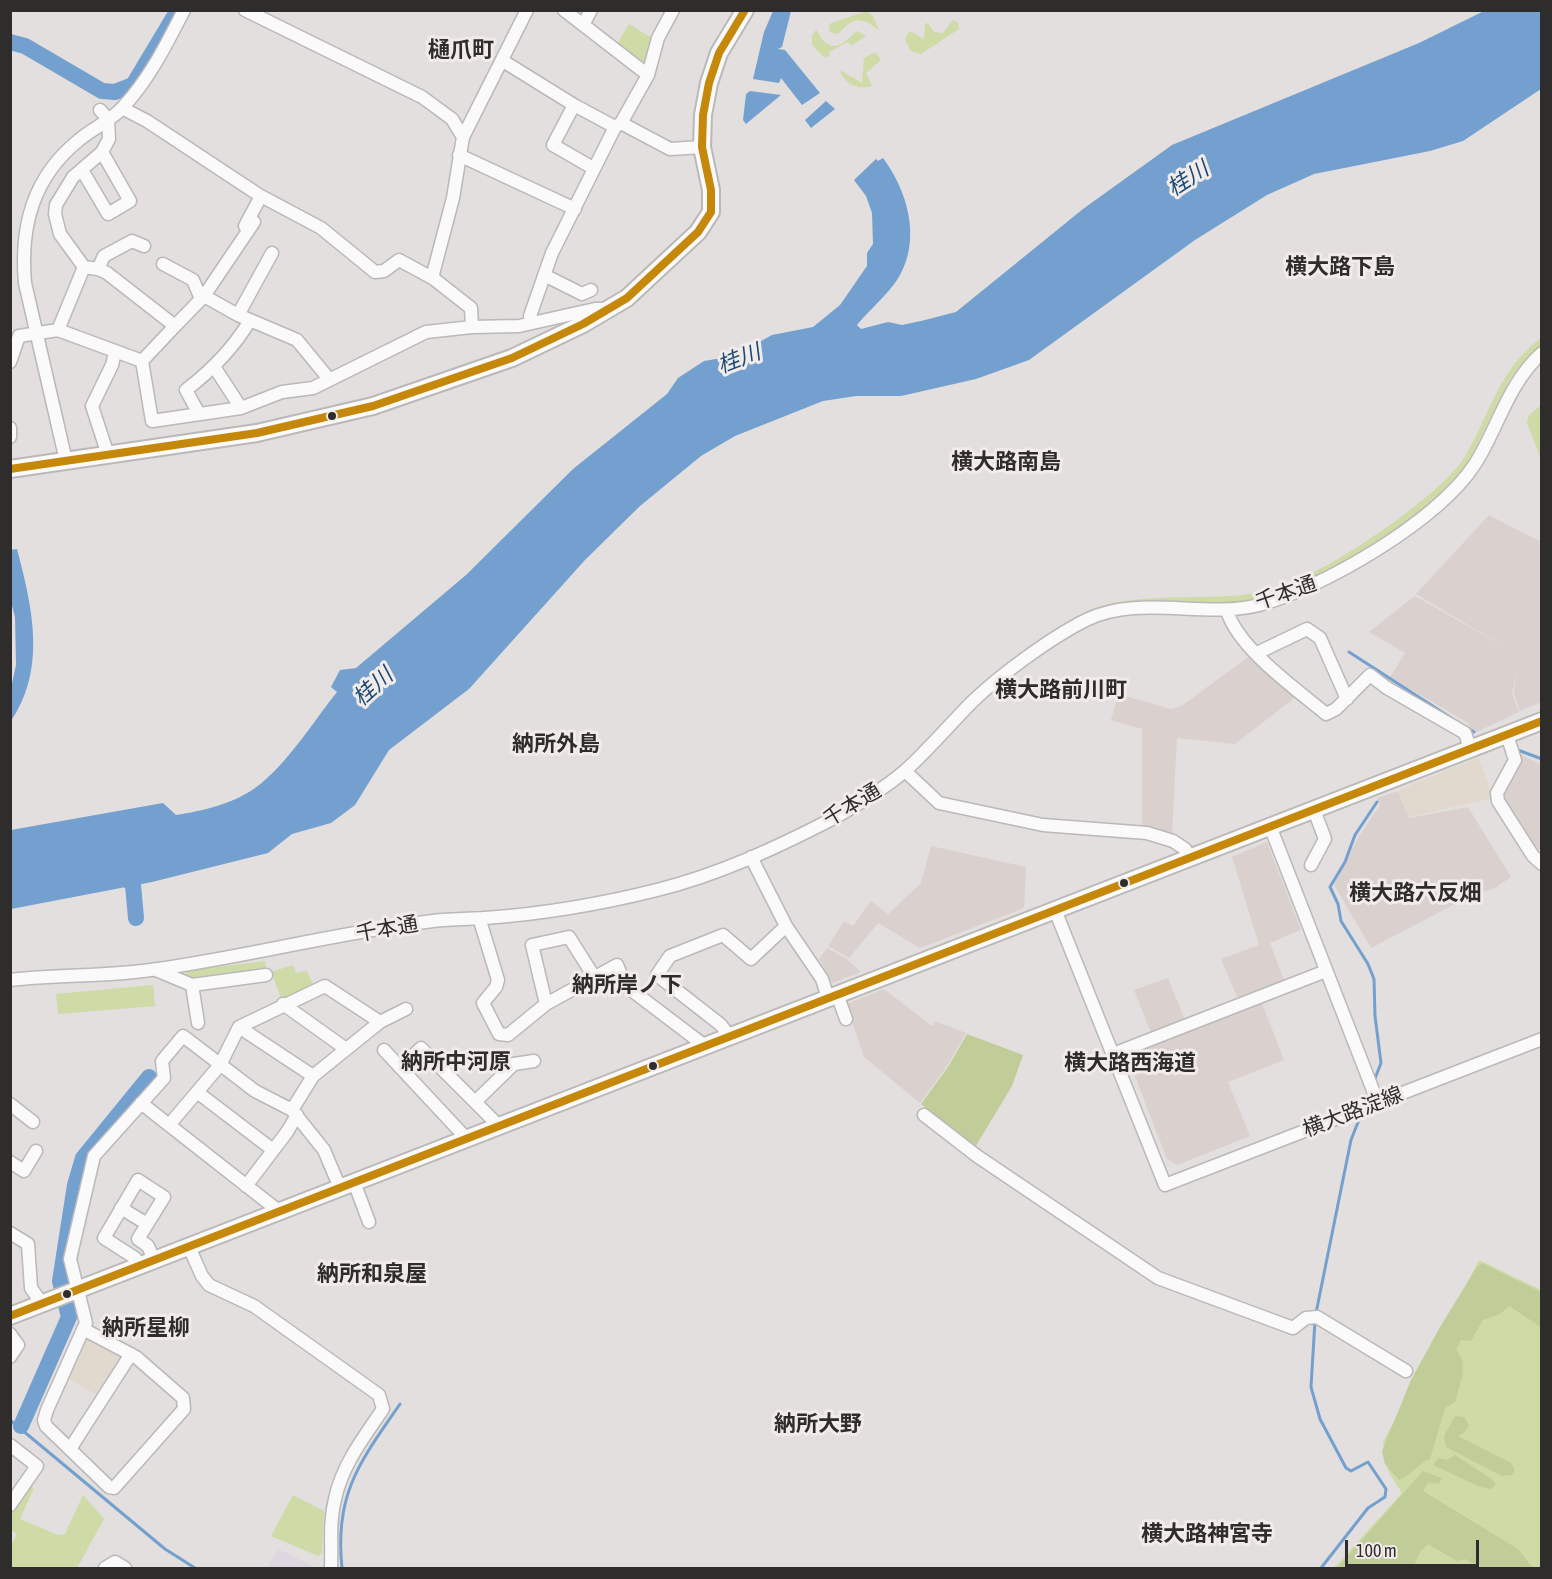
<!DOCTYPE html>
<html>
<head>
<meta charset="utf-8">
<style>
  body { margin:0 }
  #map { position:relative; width:1552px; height:1579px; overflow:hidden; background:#e2dfde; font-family:"Asap Condensed",sans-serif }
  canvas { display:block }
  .frame { position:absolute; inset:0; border:12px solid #2f2d2c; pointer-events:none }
  .scale { position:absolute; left:1345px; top:1540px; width:134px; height:27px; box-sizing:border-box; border:3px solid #2f2d2c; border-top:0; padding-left:8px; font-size:18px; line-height:21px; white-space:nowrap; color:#2f2d2c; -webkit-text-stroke:4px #f1ebe9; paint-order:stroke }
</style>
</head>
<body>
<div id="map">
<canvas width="1552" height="1579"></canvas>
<div class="frame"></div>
<div class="scale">100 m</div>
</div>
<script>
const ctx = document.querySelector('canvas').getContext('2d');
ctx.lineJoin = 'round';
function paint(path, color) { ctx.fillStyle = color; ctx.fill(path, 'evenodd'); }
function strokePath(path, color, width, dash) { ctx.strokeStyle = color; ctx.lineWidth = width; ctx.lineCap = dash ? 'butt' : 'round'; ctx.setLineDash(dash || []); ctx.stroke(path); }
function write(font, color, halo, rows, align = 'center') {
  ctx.font = font + ' "Asap Condensed","Noto Sans JP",sans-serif'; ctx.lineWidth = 6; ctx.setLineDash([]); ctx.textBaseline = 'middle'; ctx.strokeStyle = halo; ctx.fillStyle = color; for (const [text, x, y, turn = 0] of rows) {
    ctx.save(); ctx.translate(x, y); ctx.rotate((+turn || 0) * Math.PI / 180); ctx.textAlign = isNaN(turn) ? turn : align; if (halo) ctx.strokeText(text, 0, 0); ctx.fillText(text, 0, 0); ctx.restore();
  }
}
paint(new Path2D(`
  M1479 757 1493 798 1409 817 1399 790Z
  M83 1334 124 1357 99 1396 63 1376Z`), '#e1d9ce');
paint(new Path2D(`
  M1489 515 1541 542V702L1520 711 1514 694 1516 672 1512 694 1519 712 1472 734 1468 723 1390 677 1405 653 1369 632 1415 596 1515 653 1416 594Z
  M1254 653 1297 696 1235 744 1177 738 1172 836 1142 830V729L1111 720 1118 694 1171 709 1181 706Z
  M1522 755 1541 765V848L1535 853 1501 803V790Z
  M1398 791 1409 818 1468 807 1511 877 1495 888 1472 895 1371 948 1334 885 1359 836 1380 805 1377 798Z
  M1267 842 1301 930 1270 943 1285 982 1238 999 1221 959 1259 945 1232 857Z
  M931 846 1026 867 1024 908 920 948 878 923 849 958 828 946 844 921 853 926 871 901 888 914 921 883Z
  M827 948 847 959 861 972 832 983 819 959Z
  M1168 978 1185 1020 1151 1033 1134 990Z
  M884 989 932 1026 935 1021 966 1033 947 1066 920 1103 864 1057 846 1004Z
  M1262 1003 1284 1060 1228 1082 1250 1136 1177 1165 1167 1159 1129 1061 1130 1055Z`), '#dad1ce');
paint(new Path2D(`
  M279 1549 280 1550 318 1568H267Z`), '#ded7e2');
paint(new Path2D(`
  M867 11 873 16 879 30 867 22 856 20 848 24 838 34 830 32 829 24Z
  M953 20 958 22 959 29 921 54 911 51 905 39 910 31 924 39 925 24 928 23 934 32 943 33Z
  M629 24 655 40 648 63 642 65 617 44Z
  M816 30C819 33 820 37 824 41 838 54 848 38 857 31L866 36 851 46 848 42 829 52 830 56 824 57 812 45V35Z
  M875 52 881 60 866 73 872 86C858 90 844 84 840 70L862 83 864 58Z
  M1541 338V347L1510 379 1465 469 1443 495 1345 565 1254 603 1128 608 1076 622C1093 590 1208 600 1242 595 1266 592 1291 583 1312 573 1352 554 1444 492 1466 455 1490 413 1500 368 1541 338Z
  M1541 405V459L1527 423 1529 415Z
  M265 961 266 968 186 978 185 971Z
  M293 965 296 973 307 971 314 987 282 1000 271 972Z
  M153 985 155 1006 58 1014 56 994Z
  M1479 1260 1541 1290V1568H1334L1402 1493 1388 1471 1383 1442Z
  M30 1486 34 1488 20 1519 58 1535 65 1534 83 1495 104 1519 77 1568H11V1545L17 1534 11 1530V1513Z
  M293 1495 324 1511 322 1553 318 1556 271 1536Z`), '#cedba6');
paint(new Path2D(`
  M967 1034 1023 1055 1012 1086 974 1149 921 1104 948 1067Z
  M1482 1263 1541 1292V1327L1509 1306 1500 1314 1483 1320 1471 1341 1461 1340 1456 1350C1470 1365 1459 1383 1456 1401L1445 1408 1430 1459C1418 1463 1412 1475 1399 1480L1385 1464 1382 1451 1411 1380 1440 1327 1477 1267Z
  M1455 1416 1464 1417 1469 1425 1465 1432 1458 1436 1511 1463 1515 1470 1512 1475 1502 1476 1446 1447 1444 1436Z
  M1455 1455 1493 1480 1496 1485 1490 1489 1480 1487 1433 1465 1438 1458 1446 1460Z
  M1423 1471 1442 1478 1439 1484 1428 1483 1423 1491 1518 1549 1533 1568H1481L1465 1559 1457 1561 1428 1544 1420 1552 1415 1563 1417 1568H1337Z`), '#c1cd99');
paint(new Path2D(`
  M773 11H791L782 47 778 49 785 50 820 93 802 105 781 78 779 83 753 79 764 32Z
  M1484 11H1541V89L1463 141 1430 151 1314 174 1267 195 1195 240 1029 360 976 379 901 396H856L823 401 735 436 701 456 640 506 585 560 469 689 389 750 355 805 331 823 292 834 268 853 152 882 11 909V830L163 803 176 815C202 811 233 804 255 788 286 766 313 722 337 692L331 687 340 670 356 668 466 575 573 469 667 394 678 378 704 361 734 356 772 335 813 327 840 305 867 266V253L873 244 872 213 866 196 854 180 876 159 878 161 883 158C907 190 921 237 900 275 890 293 870 309 857 325L861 329 888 322 902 325 921 321 956 312 1083 209 1172 145 1419 43Z
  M750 91 781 95 746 124 743 120 746 94Z
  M826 101 835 109 811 128 805 120Z
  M17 549C32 606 47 668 11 721V688L16 665 15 617 10 598V550Z`), '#73a0cf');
strokePath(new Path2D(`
  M1349 652 1459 723
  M1467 728 1474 732
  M1515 749 1542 759
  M1374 1081 1381 1063 1375 1016 1374 979 1368 964 1341 921 1338 904 1330 887 1345 862 1355 835 1377 802
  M1316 1313 1351 1140 1362 1112
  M1315 1320 1311 1387 1320 1419 1346 1468 1351 1471 1368 1462 1386 1489 1385 1497 1368 1508 1321 1568
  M10 1420 165 1549 195 1568
  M342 1568C334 1494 360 1462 400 1404`), '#73a0cf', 3);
strokePath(new Path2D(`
  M10 42 25 46 102 91 115 92 133 85 178 10
  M119 870 133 885 136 918
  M21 1426 69 1317 60 1281 75 1185 83 1158 149 1077`), '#73a0cf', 16);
const minor = new Path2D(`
  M245 10 422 97 452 119 463 137
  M564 10 648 75
  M583 25 591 10
  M503 61 574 105
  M122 108 147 121 259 195 321 228 375 272 384 271 399 260 434 279
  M621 123 670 149 702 147
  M459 155 575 209
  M593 168 553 145 574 105 615 127
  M82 170 108 214 130 201 102 152
  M245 226 261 196
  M163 264 193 280 201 299
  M98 269 104 256 132 241 144 246
  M544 275 582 294 591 290
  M204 296 238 315 272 253
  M238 315 297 340 329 379
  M532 323 530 316 552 253 615 127 621 123 648 75 658 38 673 10
  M175 326 204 296 254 222
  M472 327 471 308 434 279 433 274 453 198 463 137 527 10
  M58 330 84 267 60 234 55 214 56 205 73 177 102 152 109 139 108 119 100 110
  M142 361 152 421 241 408 282 392 313 388 426 332 472 327 519 326 595 309H605
  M10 362 19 336 58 330 142 361 175 326 107 273 98 269 84 267
  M215 368 241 408
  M199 414 186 390C212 370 232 350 249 322
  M10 428V437
  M108 455 92 406 112 365 115 352
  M66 461 25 283C20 226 33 177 79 140 93 128 111 121 123 107 149 80 167 43 184 10
  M1227 611C1239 649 1295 688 1326 714L1336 709 1370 675 1387 688 1465 733 1470 748
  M1257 653 1307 629 1320 638 1347 699
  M1507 735 1515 760 1497 793 1498 801 1533 856 1542 864
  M905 771 939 803 1043 825 1147 833 1173 841 1185 849 1190 857
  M1270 826 1378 1103
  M751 857 786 926 822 979 828 998
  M1311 865 1325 839 1314 810
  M1055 910 1165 1185 1542 1039
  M483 918 481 924 498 980 496 987 483 1003 499 1034 508 1035 546 1004 617 965 626 986 705 1046
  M156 970 192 985 266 975
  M10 980C60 974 109 977 158 969 250 956 340 932 433 921 450 919 467 919 485 918 542 914 601 904 657 890 718 875 778 847 834 818 859 804 885 788 906 770 930 748 951 723 973 701 1001 674 1052 637 1086 620 1139 594 1204 619 1259 605 1323 588 1438 521 1475 464 1498 428 1508 383 1542 353
  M192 985 198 1023
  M837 994 846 1019
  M283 1004 346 1049
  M546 1004 532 945 569 937 593 975
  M380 1022 406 1009
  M239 1027 313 1076
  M730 1037 721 1025 657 975 670 956 723 935 751 959 786 926
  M384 1050 466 1138
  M1113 1054 1326 971
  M401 1067 421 1048 499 1126
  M197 1092 273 1150
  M475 1102 514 1064 534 1061
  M141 1103 169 1125
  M10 1104 33 1122
  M924 1115 977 1156 1158 1278 1293 1328 1306 1318 1317 1317 1406 1371
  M10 1162 24 1171 36 1151
  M354 1182 369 1222
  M246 1186 287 1132 297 1115
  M121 1208 147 1224
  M280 1212 169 1125 220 1065 239 1027 325 986 380 1022 313 1076 292 1110
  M10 1233 28 1244 31 1288 42 1304
  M189 1247 202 1276 209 1285 254 1306 379 1395 383 1409C364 1437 342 1465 335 1499 329 1522 332 1545 331 1568
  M139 1266 135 1258 104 1238 138 1180 164 1197 138 1239 148 1246 154 1260
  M83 1329 136 1357 183 1398 184 1409 114 1488 109 1487 46 1426 44 1420 47 1410 86 1323 70 1259 94 1156 164 1078 162 1061 183 1036 255 1091 292 1110 324 1150 340 1188
  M10 1334 18 1345 10 1357
  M10 1445 37 1466 10 1505
  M70 1449 131 1354
  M105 1568 115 1562 125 1568`);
const major = new Path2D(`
  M10 469 257 433 373 406 512 358 583 324 627 298 698 232 711 212V190L702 147 703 115 709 83 719 53 745 10
  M10 1316 1542 721`);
strokePath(minor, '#bab8b8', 15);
strokePath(major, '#bab8b8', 20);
strokePath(minor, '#fbfafa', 12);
strokePath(major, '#fbfafa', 16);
strokePath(new Path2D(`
  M10 469 257 433 373 406 512 358 583 324 627 298 698 232 711 212V190L702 147 703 115 709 83 719 53 745 10
  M10 1316 1542 721`), '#c5880b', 8);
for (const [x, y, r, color] of [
  [332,416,5,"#2f2d2c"],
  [1124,883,5,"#2f2d2c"],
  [653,1066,5,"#2f2d2c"],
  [67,1294,5,"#2f2d2c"]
]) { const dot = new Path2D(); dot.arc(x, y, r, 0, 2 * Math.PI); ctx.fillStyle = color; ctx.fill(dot); strokePath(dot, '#f1ebe9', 2); }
write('21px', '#2f2d2c', '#f1ebe9', [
  ["千本通",1286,593,-19],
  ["千本通",852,805,-31],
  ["千本通",387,929,-10],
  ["横大路淀線",1353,1112,-21]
]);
write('bold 22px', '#2f2d2c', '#f1ebe9', [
  ["樋爪町",461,50],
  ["横大路下島",1340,267],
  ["横大路南島",1006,462],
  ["横大路前川町",1061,690],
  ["納所外島",556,744],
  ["横大路六反畑",1415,893],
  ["納所岸ノ下",627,985],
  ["納所中河原",456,1062],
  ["横大路西海道",1130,1063],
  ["納所和泉屋",372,1274],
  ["納所星柳",146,1328],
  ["納所大野",818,1424],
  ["横大路神宮寺",1207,1534]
]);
write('italic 22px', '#1c4a78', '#f1ebe9', [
  ["桂川",1188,179,-33],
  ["桂川",739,359,-21],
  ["桂川",373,687,-42]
]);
</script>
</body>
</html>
